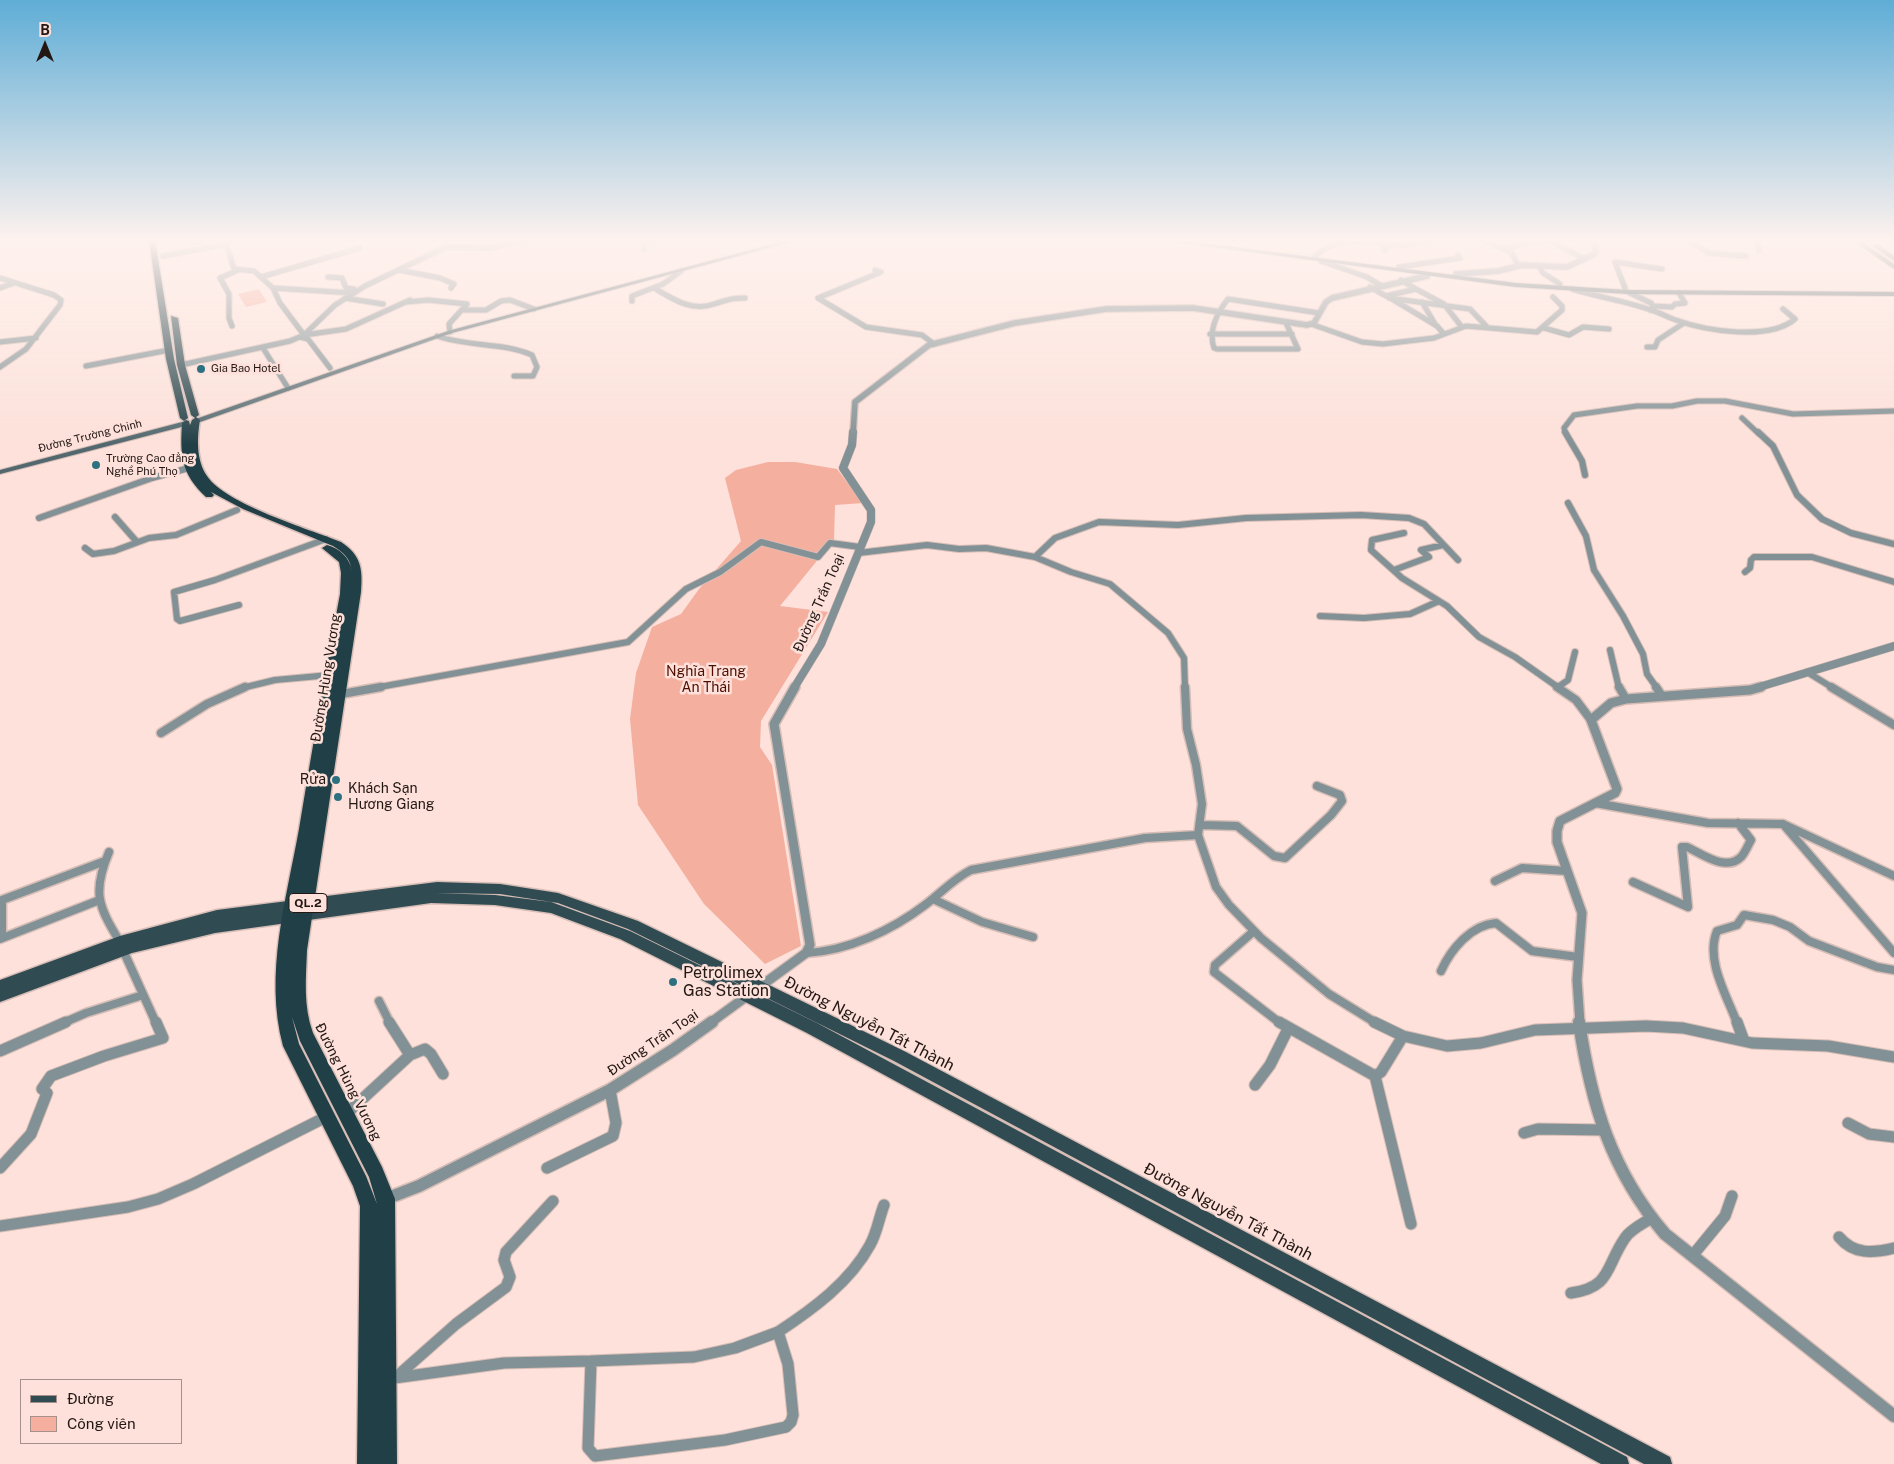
<!DOCTYPE html>
<html>
<head>
<meta charset="utf-8">
<style>
  body { margin:0 }
  #map { position:relative; width:1894px; height:1464px; overflow:hidden; background:#fde1da; font-family:"Public Sans",sans-serif }
  canvas { display:block }
  .legend { position:absolute; left:20px; top:1379px; width:162px; height:65px; box-sizing:border-box; background:#fde1da; border:1px solid #a6908b; margin:0; padding:6px 9px; list-style:none; font-size:15px; color:#231714 }
  .legend li { display:flex; align-items:center; gap:10px; height:25px }
  .legend b { width:25px; border:1px solid #a6908b }
  .north { position:absolute; left:20px; top:20px; width:50px; height:50px; -webkit-text-stroke:4px #fde1da; paint-order:stroke; rotate:0deg; font-size:14px; font-weight:700; line-height:20px; text-align:center; color:#231714 }
  .north::after { content:''; display:block; margin:auto; width:18px; height:22px; background:#231714; clip-path:polygon(50% 0,100% 100%,50% 72%,0 100%) }
</style>
</head>
<body>
<div id="map">
<canvas width="1894" height="1464"></canvas>
<ul class="legend">
<li><b style="height:6px;background:#304b52"></b>Đường</li>
<li><b style="height:14px;background:#f4af9f"></b>Công viên</li>
</ul>
<div class="north">B</div>
</div>
<script>
const ctx = document.querySelector('canvas').getContext('2d');
ctx.lineJoin = 'round';
function paint(path, color) { ctx.fillStyle = color; ctx.fill(path, 'evenodd'); }
function strokePath(path, color, width, dash) { ctx.strokeStyle = color; ctx.lineWidth = width; ctx.lineCap = dash ? 'butt' : 'round'; ctx.setLineDash(dash || []); ctx.stroke(path); }
function write(font, color, halo, rows, align = 'center') {
  ctx.font = font + ' "Public Sans",sans-serif'; ctx.lineWidth = 5; ctx.setLineDash([]); ctx.textBaseline = 'middle'; ctx.strokeStyle = halo; ctx.fillStyle = color; for (const [text, x, y, turn = 0] of rows) {
    ctx.save(); ctx.translate(x, y); ctx.rotate((+turn || 0) * Math.PI / 180); ctx.textAlign = isNaN(turn) ? turn : align; if (halo) ctx.strokeText(text, 0, 0); ctx.fillText(text, 0, 0); ctx.restore();
  }
}
paint(new Path2D(`
  M259 289 267 302 246 307 238 294Z
  M768 462H795L837 469 863 503 835 505 834 540 780 606 828 612 761 721 760 747 772 765 801 946 765 964 704 904 638 805 630 719 636 673 652 627 681 614 699 589 741 541 725 478 736 470Z`), '#f4af9f');
const minorFar3 = new Path2D(`
  M225 240 234 269 254 271 273 288 353 293
  M1482 240 1511 252 1518 265
  M1548 240 1585 259
  M1688 240 1709 253 1746 256
  M1757 240 1759 250
  M193 242 204 240
  M225 242 235 240
  M1501 248 1549 240
  M644 249 643 243 657 240
  M1384 250 1386 249 1383 246 1391 243
  M163 256 226 244
  M1315 256C1342 232 1373 244 1405 245 1414 245 1423 242 1432 240
  M1321 261 1367 277 1380 285
  M1539 266 1543 273 1560 284
  M1399 267 1460 258 1458 255
  M399 270 440 278 454 284 451 288
  M875 270 881 272 818 298 866 327 922 335 934 344
  M261 277 360 248
  M328 277 342 278 346 288 354 289
  M0 278 54 295 61 300 60 305 26 349 0 367
  M1370 287 1386 296 1416 289 1401 280
  M0 288 14 283
  M273 288 280 303 304 335 346 329 410 300
  M654 288C673 299 691 312 714 304 728 300 729 298 745 298
  M1625 288 1615 262 1662 269
  M1416 289 1444 304 1461 326
  M1572 289C1598 297 1625 301 1651 310 1659 312 1667 317 1676 320 1706 331 1769 341 1795 319L1783 309
  M1628 292 1651 303 1653 306 1650 310
  M345 298 383 304
  M1389 298 1470 309 1487 327
  M1392 299 1437 326 1444 334
  M632 301V296L663 284 681 271
  M406 302 428 300 467 304 449 324 450 332
  M1422 302 1435 324
  M1653 306 1672 307 1675 304 1685 303 1679 293
  M463 310H486L501 301 510 300 534 309
  M1286 323 1298 349H1217L1214 348C1208 330 1217 313 1228 299L1319 313
  M1311 324 1362 342 1383 344 1434 338 1466 326 1537 332 1562 310V306L1553 297
  M232 326 229 318V294L220 278 238 270
  M1544 328 1569 335 1583 327 1609 329
  M1210 334H1292
  M437 336C468 347 502 342 532 355L537 367 533 376H514
  M300 337 308 339 330 368
  M0 342 36 338
  M1647 347H1655L1658 340 1684 323
  M263 348 288 388
  M181 365 290 341 304 335 335 305 365 286 446 247 489 248 528 240
  M86 366 169 350
  M1742 418 1759 434
  M1566 434 1564 428 1574 415 1637 406H1672L1697 401H1725L1793 414 1894 411`);
const minorFar2 = new Path2D(`
  M1565 432 1582 461 1585 475
  M1758 432 1773 446 1797 495 1822 519 1851 533 1894 544
  M1568 503 1586 536 1594 570 1623 616 1643 654 1647 674 1657 688
  M115 517 137 542
  M39 518 152 478 189 468
  M1404 533 1372 540 1371 550 1402 578 1447 606 1479 637 1515 657 1559 688
  M85 548 93 554 114 551 149 538 176 535 237 510
  M858 553 927 545 959 549 986 548 1035 557 1071 572 1110 584 1168 633 1184 658 1185 688
  M1035 557 1055 538 1099 522 1178 525 1246 518 1361 515 1409 518 1424 524 1458 560
  M1394 570 1429 557 1421 550 1443 545
  M1745 572 1750 568 1751 560 1754 557H1812L1894 582
  M239 605 180 621 177 619 174 592 215 580 326 539
  M1320 616 1364 618 1410 614 1439 601
  M1610 650 1619 688
  M1807 672 1833 688
  M1558 687 1568 680 1575 652
  M242 688 275 680 330 675
  M374 688 628 642 686 589 720 572 761 542 818 557 830 543 860 547`);
const minorFar1 = new Path2D(`
  M1185 687 1187 729 1196 765 1202 804 1198 835 1216 887 1229 905 1261 938 1329 994 1376 1023
  M1557 687 1576 700 1591 720
  M1619 687 1626 699
  M1656 687 1662 696
  M1831 687 1894 725
  M336 695 381 687
  M161 733 207 704 245 687
  M1595 803 1708 823 1783 824 1894 876
  M1783 824 1894 953
  M1201 825 1237 826 1274 856 1285 858 1331 815 1342 801 1340 795 1317 786
  M109 852C92 892 98 906 120 942
  M1495 881 1522 868 1567 871
  M1633 882 1688 907 1682 847H1687C1702 854 1726 872 1741 857 1745 853 1748 845 1751 840L1738 823
  M933 899 982 922 1033 937
  M1254 931 1215 965 1214 972 1280 1023
  M2 938V900L105 861
  M0 939 97 901
  M123 950 156 1023
  M806 953C848 951 892 930 925 905 941 893 953 879 971 870L1145 838 1198 835
  M1441 971C1451 949 1471 925 1496 923L1532 951 1578 957
  M379 1001 390 1023
  M63 1023 86 1013 143 995
  M1737 1023C1727 996 1705 960 1717 931L1737 925 1744 915 1773 920 1790 927 1809 941 1877 967 1894 970`);
const minor = new Path2D(`
  M389 1022 410 1055
  M1279 1022 1375 1076 1381 1072 1403 1036
  M1374 1022 1403 1036 1447 1046 1481 1043 1535 1030 1646 1026 1683 1028 1752 1043 1828 1046 1894 1057
  M1737 1022 1744 1041
  M0 1051 66 1022
  M1375 1076 1411 1224
  M1255 1085 1270 1065 1288 1029
  M345 1115 410 1055 425 1049 431 1054 443 1074
  M1848 1123 1869 1134 1894 1137
  M1524 1133 1538 1129 1604 1130
  M0 1168 31 1134 47 1093 42 1089 51 1076 104 1056 163 1038 156 1022
  M547 1168 613 1136 616 1123 610 1090
  M0 1226 128 1207 158 1199 193 1184 326 1117
  M1839 1237C1854 1255 1873 1253 1894 1248
  M1693 1255 1725 1216 1732 1196
  M1571 1293C1612 1287 1605 1267 1625 1238 1630 1230 1642 1224 1650 1219
  M778 1332C813 1309 850 1282 870 1245 877 1233 879 1218 884 1205
  M778 1332 788 1364 793 1415 791 1422 786 1427 725 1440 595 1456 588 1448 591 1361 694 1357 735 1348Z
  M395 1378 456 1324 506 1287 510 1277 504 1260 506 1252 553 1201
  M387 1379 504 1363 591 1361`);
const tertiaryFar3 = new Path2D(`
  M1456 274 1498 271 1522 265 1567 267 1594 254 1596 250 1592 240
  M853 434 855 402 929 345 1015 323 1106 309 1193 308 1307 325 1314 323 1326 302 1332 298 1427 276`);
const tertiaryFar2 = new Path2D(`
  M794 688 821 644 871 522V510L843 468 852 445 853 432
  M1756 688 1894 646`);
const tertiaryFar1 = new Path2D(`
  M710 1023 806 953 810 945 774 724 795 687
  M1580 1023 1577 980 1582 913 1557 842V831L1560 821 1615 793 1617 789 1591 720 1611 703 1626 699 1750 690 1761 687`);
const tertiary = new Path2D(`
  M1579 1022C1591 1103 1611 1171 1665 1234L1894 1416
  M383 1200 419 1186 610 1090 673 1050 712 1022`);
const secondary = new Path2D(`
  M788 240H798L452 333 200 422 193 420 448 331Z
  M1160 240H1177L1516 283 1628 290 1894 292V296L1628 294 1516 287Z
  M1852 240H1859L1894 264V269Z
  M1874 245H1878L1894 256V261L1874 247Z
  M186 421H189V425L0 474V470Z`);
const primary = new Path2D(`
  M437 882 500 884 558 893 638 921 904 1051 1670 1457 1672 1464H1644L894 1061 628 929 558 903 500 894 435 893 495 895 551 902 630 931 817 1023 1627 1457 1629 1464H1601L807 1033 620 939 551 913 495 905 431 903 215 933 132 953 0 1002V980L120 936 217 910Z`);
const trunk = new Path2D(`
  M149 240H155L174 359 188 418 184 421 180 418 166 359Z
  M171 316 178 318 185 365 199 415 196 417 200 420C197 438 196 460 207 476 225 504 309 529 341 542 361 555 363 569 361 592L307 950C306 978 303 1006 313 1033L382 1167 395 1199 397 1464H357L360 1206 353 1186 283 1046C264 974 286 901 299 829 312 751 325 672 340 594L341 573 339 562 322 548 327 545C339 548 350 558 352 571 350 558 344 553 333 546L243 509 211 492 214 495 212 497H206C181 474 180 455 182 423L186 420 189 421 190 425 192 420 195 418 191 415 177 365ZM292 1017 300 1041 369 1177 377 1204 366 1176 299 1044Z`);
strokePath(minorFar3, '#d6bdb6', 7);
strokePath(minorFar2, '#d6bdb6', 8);
strokePath(minorFar1, '#d6bdb6', 11);
strokePath(minor, '#d6bdb6', 13);
strokePath(tertiaryFar3, '#d6bdb6', 8);
strokePath(tertiaryFar2, '#d6bdb6', 9);
strokePath(tertiaryFar1, '#d6bdb6', 12);
strokePath(tertiary, '#d6bdb6', 15);
strokePath(secondary, '#d6bdb6', 2);
strokePath(primary, '#d6bdb6', 3);
strokePath(trunk, '#d6bdb6', 3);
strokePath(minorFar3, '#829195', 5);
strokePath(minorFar2, '#829195', 6);
strokePath(minorFar1, '#829195', 8);
strokePath(minor, '#829195', 11);
strokePath(tertiaryFar3, '#829195', 5.5);
strokePath(tertiaryFar2, '#829195', 8);
strokePath(tertiaryFar1, '#829195', 9);
strokePath(tertiary, '#829195', 12);
paint(secondary, '#52686e');
paint(primary, '#304b52');
paint(trunk, '#213f46');
const sky = ctx.createLinearGradient(0, 0, 0, 445);
sky.addColorStop(0, '#5fadd6');
sky.addColorStop(0.54, '#fef2ee');
sky.addColorStop(1, '#fef2ee00');
ctx.fillStyle = sky;
ctx.fillRect(0, 0, 1894, 445);
for (const [x, y, r, color] of [
  [201,369,5,"#2d7181"],
  [96,465,5,"#2d7181"],
  [336,780,5,"#2d7181"],
  [338,797,5,"#2d7181"],
  [673,982,5,"#2d7181"]
]) { const dot = new Path2D(); dot.arc(x, y, r, 0, 2 * Math.PI); ctx.fillStyle = color; ctx.fill(dot); strokePath(dot, '#fde1da', 2); }
write('11px', '#231714', '#fde1da', [
  ["Gia Bao Hotel",211,369],
  ["Trường Cao đẳng",106,459],
  ["Nghề Phú Thọ",106,472]
], 'left');
write('11px', '#231714', '#fde1da', [
  ["Đường Trường Chinh",90,436,-14]
]);
for (const [x, y, w] of [
  [308,903,38]
]) { const box = new Path2D(); box.roundRect(x - w / 2, y - 9.5, w, 19, 4); ctx.fillStyle = '#fde1da'; ctx.fill(box); strokePath(box, '#231714', 1); }
write('bold 12px', '#231714', null, [
  ["QL.2",308,903]
]);
write('14px', '#231714', '#fde1da', [
  ["Đường Trần Toại",819,603,-66],
  ["Đường Hùng Vương",326,678,-81],
  ["Đường Trần Toại",653,1043,-34],
  ["Đường Hùng Vương",348,1082,63]
]);
write('14px', '#4e0f02', '#fde1da', [
  ["Nghĩa Trang",706,672],
  ["An Thái",706,688]
]);
write('14px', '#231714', '#fde1da', [
  ["Rửa",326,780],
  ["Khách Sạn",348,789,"left"],
  ["Hương Giang",348,805,"left"]
], 'right');
write('16px', '#231714', '#fde1da', [
  ["Petrolimex",683,973],
  ["Gas Station",683,991]
], 'left');
write('16px', '#231714', '#fde1da', [
  ["Đường Nguyễn Tất Thành",869,1024,27],
  ["Đường Nguyễn Tất Thành",1228,1212,28]
]);
</script>
</body>
</html>
